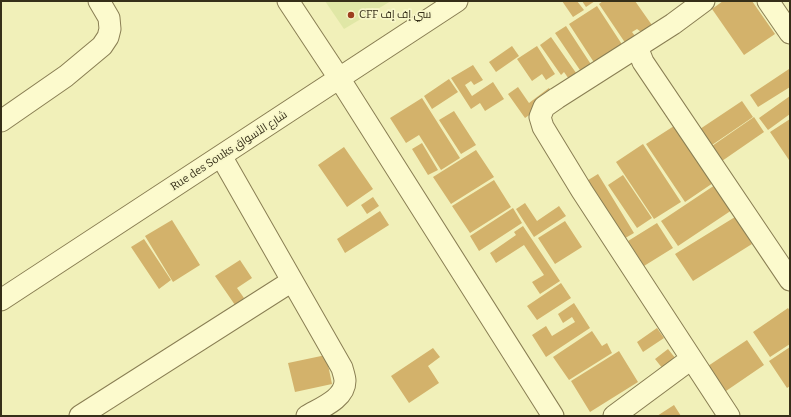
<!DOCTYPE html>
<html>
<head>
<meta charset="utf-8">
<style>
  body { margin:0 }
  #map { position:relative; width:791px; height:417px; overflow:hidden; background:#f1f0b9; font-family:Bitter,serif }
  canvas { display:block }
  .frame { position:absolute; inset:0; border:2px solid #362f19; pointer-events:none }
</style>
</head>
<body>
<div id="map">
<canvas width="791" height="417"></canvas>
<div class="frame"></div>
</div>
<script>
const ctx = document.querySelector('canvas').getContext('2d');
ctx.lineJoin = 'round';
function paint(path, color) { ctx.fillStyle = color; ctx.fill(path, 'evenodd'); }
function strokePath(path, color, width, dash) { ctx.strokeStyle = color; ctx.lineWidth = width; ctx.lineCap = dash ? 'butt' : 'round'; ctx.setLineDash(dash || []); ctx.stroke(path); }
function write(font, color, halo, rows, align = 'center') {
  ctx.font = font + ' Bitter,Cairo,serif'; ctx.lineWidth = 3.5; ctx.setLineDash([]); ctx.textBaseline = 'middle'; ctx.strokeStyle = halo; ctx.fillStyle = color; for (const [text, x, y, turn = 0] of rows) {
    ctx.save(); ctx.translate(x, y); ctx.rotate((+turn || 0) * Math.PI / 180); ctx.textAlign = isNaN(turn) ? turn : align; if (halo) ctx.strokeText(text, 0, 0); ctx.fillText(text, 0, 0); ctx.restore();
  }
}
paint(new Path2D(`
  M325 1H391L344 29Z`), '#e0e7a6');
paint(new Path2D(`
  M562 1H577L584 10 573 17Z
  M582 1H595L586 7Z
  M603 1H635L654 28 644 34 637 29 632 32 638 40 628 47 599 4Z
  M723 1H752L775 34 744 55 712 9Z
  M597 6 625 49 597 67 569 24Z
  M566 26 594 69 584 76 555 33Z
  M551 37 581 80 573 85 564 72 561 75 540 45Z
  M512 46 519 56 496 72 489 62Z
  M537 46 555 74 546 80 542 74 532 81 517 59Z
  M473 65 483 80 474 85 471 81 465 85 472 96 493 82 504 99 485 111 480 103 471 109 451 78Z
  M789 69 790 87 758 107 750 95Z
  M449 79 458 92 432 109 424 96Z
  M518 87 529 103 549 88 555 97 525 118 508 94Z
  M790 96V114L768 130 759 118Z
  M422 98 460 158 441 170 419 135 406 143 390 118Z
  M742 101 753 117 712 145 700 129Z
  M454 111 476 145 461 154 439 120Z
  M754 117 764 132 722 161 712 146Z
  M790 119V160H789L770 132Z
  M674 126 713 183 685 202 646 144Z
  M422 143 438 170 428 175 412 149Z
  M643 144 681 202 654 219 616 162Z
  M344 147 373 189 347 207 318 165Z
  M476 150 494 177 451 204 433 177Z
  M598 174 634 233 620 241 585 182Z
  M623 175 652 218 637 228 608 185Z
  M494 180 511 207 470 233 452 206Z
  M715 185 732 210 678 246 661 221Z
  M373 197 379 206 367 214 361 205Z
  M525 203 537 221 559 206 566 216 534 237 516 209Z
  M513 208 522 223 479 251 470 236Z
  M380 211 389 225 345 253 337 239Z
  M735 217 752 244 693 281 675 254Z
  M172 220 200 265 173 282 145 236Z
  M565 221 582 247 555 264 538 238Z
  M657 223 673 248 644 266 628 241Z
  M523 226 560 281 540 294 532 282 544 275 524 245 496 263 490 253 516 235 514 232Z
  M144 239 171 280 159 289 131 247Z
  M240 260 252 278 237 288 244 298 235 305 215 276Z
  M561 283 571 298 537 320 527 306Z
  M574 303 590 328 546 357 532 335 546 326 552 336 575 322 572 317 563 323 558 314Z
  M788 308 790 311V344L770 357 753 332Z
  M657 328 664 338 643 352 637 342Z
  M592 331 602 346 607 343 612 353 569 380 553 357Z
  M747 340 764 365 726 391 708 366Z
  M790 347V386L787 388 769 361Z
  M433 348 440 357 428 366 439 383 409 403 391 376Z
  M668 349 676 359 663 369 655 359Z
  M619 351 638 382 590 412 571 381Z
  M326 355 332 384 295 392 288 363Z
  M674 405 681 416H657Z`), '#d3b26b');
const minor = new Path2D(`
  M288 1 339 78 553 416
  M704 1 673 24 637 47 643 62 790 280
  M768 1 790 33
  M637 47 557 98 544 107 540 117 543 127 582 191 729 416
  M1 121 66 76 102 46 108 37 110 29 109 18 99 1
  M221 156 342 368C343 372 345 377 345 381 345 399 320 408 307 416
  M1 300 457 1
  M80 416 292 281
  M614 416 691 359`);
strokePath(minor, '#897e53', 23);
strokePath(minor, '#fcfacd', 21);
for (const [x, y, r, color] of [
  [351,15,4,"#9d3f1e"]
]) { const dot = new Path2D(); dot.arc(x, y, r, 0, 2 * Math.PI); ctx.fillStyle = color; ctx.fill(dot); strokePath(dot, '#f8f7c9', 1.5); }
write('11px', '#362f19', '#f8f7c9', [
  ["CFF سي إف إف",359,15]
], 'left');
write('11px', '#362f19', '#f8f7c9', [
  ["Rue des Souks شارع الأسواق",229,151,-33]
]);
</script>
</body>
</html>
